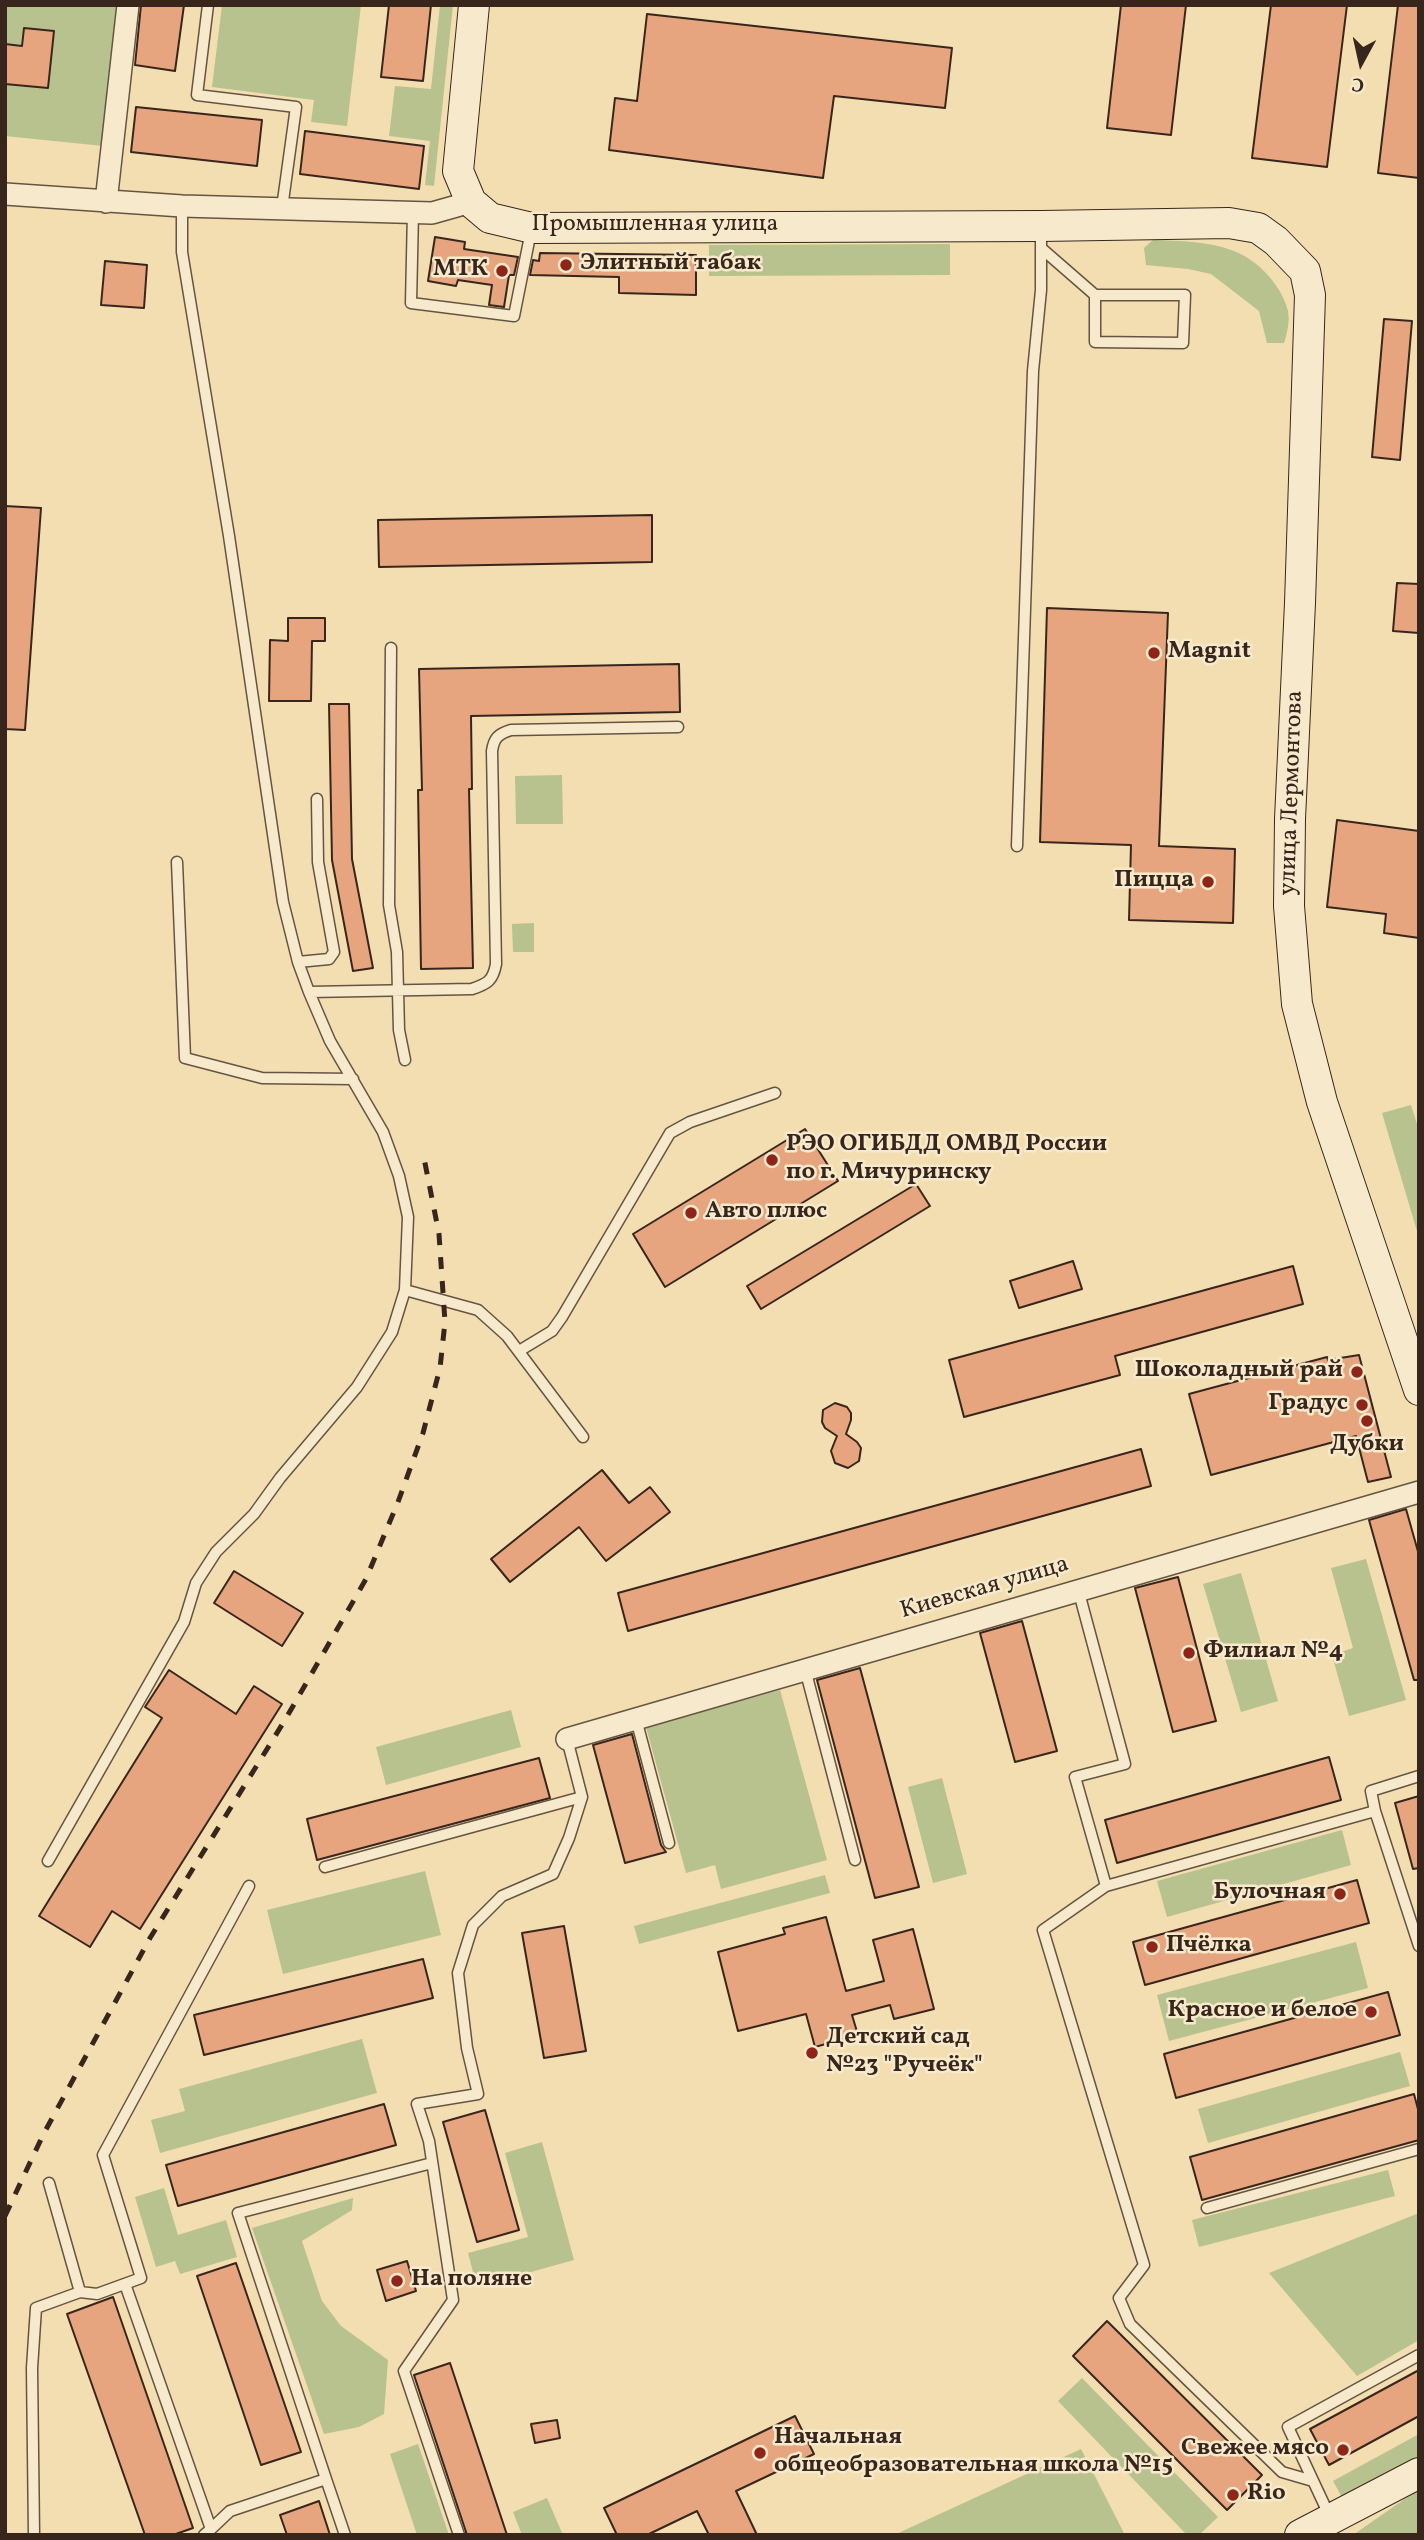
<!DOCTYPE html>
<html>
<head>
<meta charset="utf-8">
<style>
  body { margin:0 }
  #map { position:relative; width:1424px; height:2540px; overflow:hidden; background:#f2deb1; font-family:Vollkorn,serif }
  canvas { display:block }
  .frame { position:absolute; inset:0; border:7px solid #38261d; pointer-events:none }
  .north { position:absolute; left:1326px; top:28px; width:70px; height:70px; -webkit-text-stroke:5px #f7eacc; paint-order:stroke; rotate:188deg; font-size:19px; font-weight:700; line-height:28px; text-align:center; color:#38261d }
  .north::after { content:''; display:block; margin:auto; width:24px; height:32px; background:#38261d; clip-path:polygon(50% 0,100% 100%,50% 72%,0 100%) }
</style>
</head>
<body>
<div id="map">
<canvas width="1424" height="2540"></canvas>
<div class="frame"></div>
<div class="north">С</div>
</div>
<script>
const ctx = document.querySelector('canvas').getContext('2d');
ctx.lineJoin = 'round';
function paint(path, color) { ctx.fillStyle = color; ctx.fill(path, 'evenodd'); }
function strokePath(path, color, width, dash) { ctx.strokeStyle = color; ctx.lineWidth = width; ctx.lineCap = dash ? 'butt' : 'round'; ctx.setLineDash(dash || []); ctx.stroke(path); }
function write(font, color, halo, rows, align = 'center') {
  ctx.font = font + ' Vollkorn,serif'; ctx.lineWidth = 5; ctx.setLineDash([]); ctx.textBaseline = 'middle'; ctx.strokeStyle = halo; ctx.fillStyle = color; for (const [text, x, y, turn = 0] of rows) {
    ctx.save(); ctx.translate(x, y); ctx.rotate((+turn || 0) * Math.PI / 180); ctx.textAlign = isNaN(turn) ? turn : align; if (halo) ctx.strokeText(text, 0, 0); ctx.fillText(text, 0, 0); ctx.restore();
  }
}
paint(new Path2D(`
  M5 5H118L103 146 5 136V84L48 88 54 31 24 28 22 46 5 44Z
  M222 5H361L347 126 311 122 314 100 212 87Z
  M440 5H453L434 186 425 185 430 141 389 136 395 86 431 89Z
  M1153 240C1180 241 1209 241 1234 251 1258 260 1282 286 1288 311 1290 321 1287 334 1284 343H1267L1259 311 1211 274 1188 269 1146 265 1144 248Z
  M950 244V275L709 276V245Z
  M562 775 563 824H516L515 776Z
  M534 923V952H513L512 924Z
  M1411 1105 1419 1130V1238L1382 1113Z
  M1366 1559 1406 1700 1349 1716 1332 1655 1353 1648 1331 1568Z
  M1241 1573 1278 1701 1241 1712 1203 1584Z
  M780 1690 827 1860 721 1889 715 1865 686 1873 646 1727Z
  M511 1710 521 1747 386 1785 376 1747Z
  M942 1778 967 1874 933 1883 908 1787Z
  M1342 1830 1351 1865 1167 1917 1157 1881Z
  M425 1871 441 1935 283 1974 267 1910Z
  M825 1875 830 1893 639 1944 634 1926Z
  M1356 1942 1368 1988 1169 2041 1157 1995Z
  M362 2039 377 2093 160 2153 151 2120 185 2111 179 2089Z
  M1400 2052 1410 2086 1208 2143 1198 2109Z
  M542 2142 574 2260 477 2287 468 2253 528 2237 505 2153Z
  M1388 2170 1395 2196 1199 2247 1192 2220Z
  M164 2188 178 2235 226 2220 237 2257 180 2274 175 2261 156 2267 135 2197Z
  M353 2198 352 2210 302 2241 322 2301 341 2326 388 2360 384 2414 359 2427 324 2434 252 2228Z
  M1419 2213V2340L1357 2376 1269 2273Z
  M1082 2378 1218 2517 1199 2535H1187L1058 2401Z
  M1419 2434V2460L1344 2501 1333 2481Z
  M418 2444 449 2535H417L390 2454Z
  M1081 2449 1125 2535H894Z
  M1419 2489V2535H1353Z
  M547 2498 563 2535H522L513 2512Z`), '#b7c28e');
const building = new Path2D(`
  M141 5H184L175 71 135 65Z
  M389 5H431L423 81 381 77Z
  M1121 5H1186L1171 135 1107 128Z
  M1271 5H1347L1327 167 1252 158Z
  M1398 5H1419V178L1378 173Z
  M647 14 952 48 945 108 834 96 823 178 609 150 615 98 637 101Z
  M24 28 54 31 48 88 5 84V44L22 46Z
  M136 107 262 120 257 166 131 152Z
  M305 131 424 146 419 189 300 174Z
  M435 237 465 242 464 249 518 257 514 275H509L504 307 489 305 492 285 458 280 456 286 428 281Z
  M540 253 696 255V295L619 293V277L530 275 533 260 539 261Z
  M105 261 147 265 144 308 101 305Z
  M1384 319 1412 321 1400 460 1372 457Z
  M5 506 41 508 25 730 5 729Z
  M652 515V562L379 567 378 520Z
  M1397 583 1419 584V633L1393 631Z
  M1047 608 1168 613 1159 846 1235 849 1233 923 1129 920 1131 845 1040 842Z
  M288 618H325V641H312L311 701H269L270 640 288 641Z
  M679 664 680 712 471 716 472 789H469L473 968 421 969 418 790H422L419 669Z
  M329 704H349L352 859 373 968 353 971 332 860Z
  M1337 820 1419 831V938L1384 933 1386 914 1327 907Z
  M805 1129 838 1181 665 1287 633 1234Z
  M916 1184 930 1206 761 1309 747 1286Z
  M1073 1261 1082 1289 1019 1308 1010 1281Z
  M1293 1266 1303 1304 1115 1356 1120 1375 964 1417 949 1360Z
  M1359 1355 1391 1477 1368 1482 1356 1436 1211 1475 1189 1394 1327 1357 1328 1360Z
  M835 1403 847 1407 851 1413V1420L846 1434 857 1442 861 1448 859 1461 848 1468 835 1463 831 1451 837 1436 825 1428 822 1422 823 1410Z
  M1141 1449 1151 1486 628 1631 618 1593Z
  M602 1470 629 1503 650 1487 670 1512 606 1561 579 1527 510 1582 491 1559Z
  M1406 1509 1419 1555V1680H1414L1369 1520Z
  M234 1571 303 1613 282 1646 214 1603Z
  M1178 1577 1216 1721 1173 1732 1135 1588Z
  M1022 1621 1057 1751 1015 1762 980 1633Z
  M860 1668 919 1887 875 1898 817 1680Z
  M169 1670 236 1714 254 1686 282 1704 140 1929 112 1911 90 1947 39 1916 162 1718 145 1707Z
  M632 1734 661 1845 666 1852 625 1863 593 1745Z
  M1329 1757 1341 1800 1117 1863 1105 1820Z
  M539 1758 550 1798 317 1860 307 1819Z
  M1419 1796V1868L1413 1869 1395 1803Z
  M1357 1880 1369 1923 1145 1985 1133 1942Z
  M826 1917 846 1991 884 1981 873 1940 913 1929 934 2009 894 2019 890 2005 852 2015 858 2035 815 2047 806 2014 738 2031 718 1952 785 1934 783 1928Z
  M564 1926 586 2051 544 2058 522 1933Z
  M423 1959 433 1998 204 2055 194 2015Z
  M1388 1992 1400 2035 1176 2098 1164 2054Z
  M1414 2094 1419 2113V2140L1202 2200 1190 2157Z
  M384 2104 396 2145 178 2206 166 2165Z
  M485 2110 519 2230 477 2242 443 2122Z
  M407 2261 416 2291 386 2301 377 2270Z
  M236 2263 301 2452 261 2465 197 2276Z
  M113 2297 193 2528 173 2535H145L67 2314Z
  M1107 2321 1262 2475 1227 2510 1073 2356Z
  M450 2363 507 2535H467L414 2375Z
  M1419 2370V2416L1329 2465 1310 2429Z
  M795 2416 814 2454 736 2491 757 2535H709L697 2511 647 2535H617L604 2508Z
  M557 2420 560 2438 535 2443 531 2424Z
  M319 2501 330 2535H287L280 2515Z`);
paint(building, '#e7a57f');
strokePath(building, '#38261d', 2);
const lane = new Path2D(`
  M208 5 197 95 296 107 282 208
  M182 206V252L229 536 283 902 298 962 309 992 330 1041 383 1132 399 1176 408 1217 405 1290 478 1310 507 1336 583 1437
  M413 212 411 303 514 316 531 231
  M1041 248 1095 295V342L1183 343 1185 295H1095
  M391 648 389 905 397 952 399 1030 405 1060
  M1017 846 1033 371 1041 290V229
  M177 862 185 1058 262 1078 353 1079
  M298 962 329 959 334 952 318 862 317 799
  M309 992 472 989C487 984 493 981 496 964L492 751C494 738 498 734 511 730L678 727
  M519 1351 552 1331 562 1317 670 1133 690 1122 775 1093
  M1078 1589 1125 1764 1075 1777 1106 1886 1375 1811 1419 1946
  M805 1669 855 1860
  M636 1719 669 1843
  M1375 1811 1371 1791 1419 1776
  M48 1861 184 1622 196 1583 216 1552 254 1514 280 1478 357 1387 392 1332 405 1290
  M325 1867 582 1797
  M1106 1886 1043 1930 1144 2265 1119 2298 1130 2324 1282 2472 1313 2481
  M49 2183 80 2292
  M1207 2208 1419 2149
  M125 2284 211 2529 204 2535
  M326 2479 238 2213 432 2163
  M1330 2517 1288 2427 1419 2355
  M211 2529 230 2511 326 2479 345 2535
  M34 2535 32 2368 36 2308 80 2292 97 2294 141 2278 103 2155 249 1886
  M459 2535 404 2371 453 2300 429 2141 417 2104 478 2094 467 2048 458 1973 473 1925 502 1896 553 1874 569 1838 582 1797 567 1739`);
const street = new Path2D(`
  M5 194 182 206 432 213 471 202
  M106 202 128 5
  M567 1739 1419 1492`);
const secondary = new Path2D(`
  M474 5 458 171 471 202 490 218 532 228 1041 226 1229 223 1258 228 1276 241 1305 271 1310 295 1300 603 1290 819 1289 906 1297 1004 1322 1102 1419 1390
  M1300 2535 1419 2473`);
strokePath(lane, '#665442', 13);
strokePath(street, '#665442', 24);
strokePath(secondary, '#38261d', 32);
strokePath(lane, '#f7eacc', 10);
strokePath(street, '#f7eacc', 21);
strokePath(secondary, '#f7eacc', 30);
strokePath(new Path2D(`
  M5 2216 43 2135 150 1938 285 1720 366 1579 398 1502 423 1433 440 1368 445 1322 439 1234 423 1153`), '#38261d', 5, [12, 12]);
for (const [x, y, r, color] of [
  [566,265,7,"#8f2418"],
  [502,271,7,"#8f2418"],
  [1154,653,7,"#8f2418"],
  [1208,882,7,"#8f2418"],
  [772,1160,7,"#8f2418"],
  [691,1213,7,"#8f2418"],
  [1357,1372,7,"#8f2418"],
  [1362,1405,7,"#8f2418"],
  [1367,1421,7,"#8f2418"],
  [1189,1653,7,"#8f2418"],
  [1340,1894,7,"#8f2418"],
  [1152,1947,7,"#8f2418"],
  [1371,2012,7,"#8f2418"],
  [812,2053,7,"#8f2418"],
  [397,2281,7,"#8f2418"],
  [1343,2450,7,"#8f2418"],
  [760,2453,7,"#8f2418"],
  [1233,2495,7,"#8f2418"]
]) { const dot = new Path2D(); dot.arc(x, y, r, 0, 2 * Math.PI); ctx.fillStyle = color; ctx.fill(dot); strokePath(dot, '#f7eacc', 2.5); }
write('24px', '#38261d', '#f7eacc', [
  ["Промышленная улица",655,226],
  ["улица Лермонтова",1293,793,-88],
  ["Киевская улица",985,1589,-16]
]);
write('bold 24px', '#38261d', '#f7eacc', [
  ["Элитный табак",580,265],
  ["МТК",488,271,"right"],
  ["Magnit",1168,653],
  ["Пицца",1194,882,"right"],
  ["РЭО ОГИБДД ОМВД России",786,1146],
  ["по г. Мичуринску",786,1174],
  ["Авто плюс",705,1213],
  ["Шоколадный рай",1343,1372,"right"],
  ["Градус",1348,1405,"right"],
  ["Дубки",1367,1446,"center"],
  ["Филиал №4",1203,1653],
  ["Булочная",1326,1894,"right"],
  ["Пчёлка",1166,1947],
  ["Красное и белое",1357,2012,"right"],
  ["Детский сад",826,2039],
  ["№23 \"Ручеёк\"",826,2067],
  ["На поляне",411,2281],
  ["Начальная",774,2439],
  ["общеобразовательная школа №15",774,2467],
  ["Свежее мясо",1329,2450,"right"],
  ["Rio",1247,2495]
], 'left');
</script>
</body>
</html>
